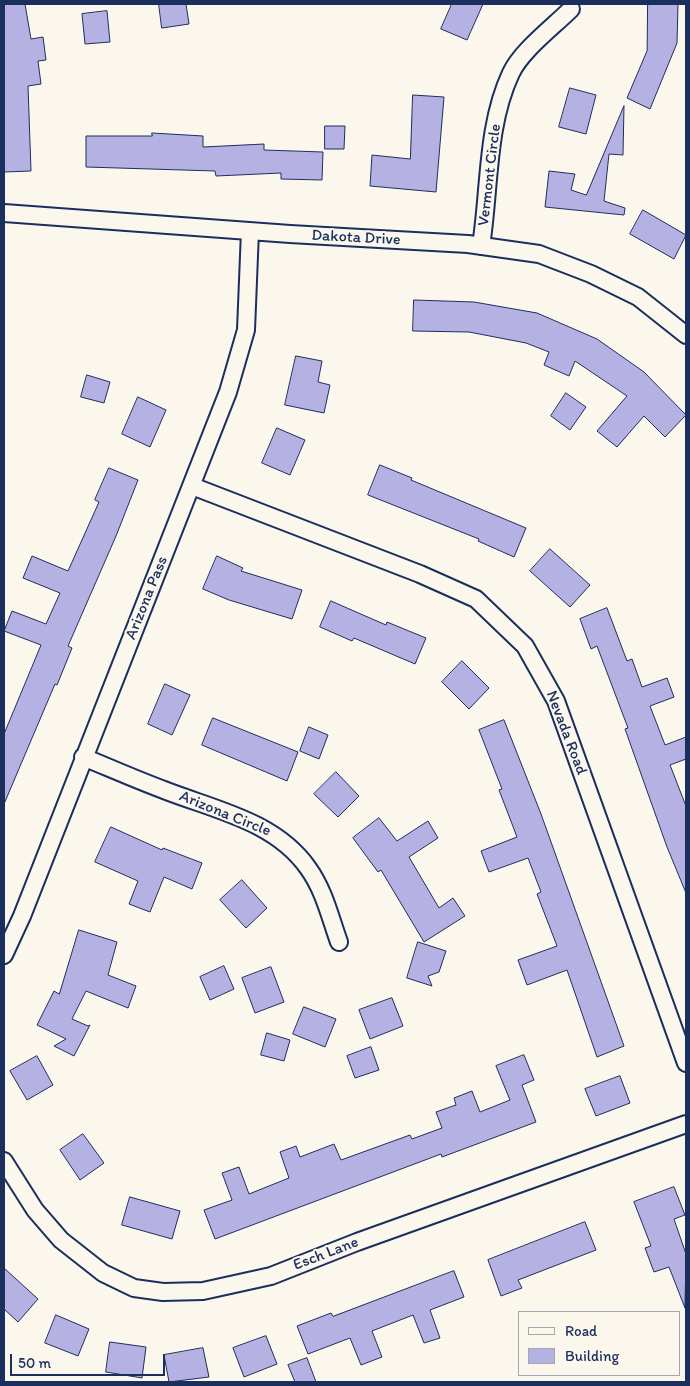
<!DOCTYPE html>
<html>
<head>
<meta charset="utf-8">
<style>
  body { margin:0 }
  #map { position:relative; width:690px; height:1386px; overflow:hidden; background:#fbf7ec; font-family:Itim,sans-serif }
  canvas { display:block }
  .frame { position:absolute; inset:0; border:5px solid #1b2f5e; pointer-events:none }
  .legend { position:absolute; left:518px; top:1311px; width:162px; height:65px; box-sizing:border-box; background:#fbf7ec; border:1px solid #a1a7b3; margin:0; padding:6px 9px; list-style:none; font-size:15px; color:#1b2f5e }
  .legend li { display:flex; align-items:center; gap:10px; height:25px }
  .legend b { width:25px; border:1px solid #a1a7b3 }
  .scale { position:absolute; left:10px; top:1354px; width:155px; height:22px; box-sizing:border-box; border:2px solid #1b2f5e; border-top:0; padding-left:6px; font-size:15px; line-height:18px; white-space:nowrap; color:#1b2f5e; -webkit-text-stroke:4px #fbf7ec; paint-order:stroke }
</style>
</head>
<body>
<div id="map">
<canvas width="690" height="1386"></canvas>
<div class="frame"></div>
<ul class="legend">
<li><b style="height:6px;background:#fbf7ec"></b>Road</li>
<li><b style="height:14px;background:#b5b1e2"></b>Building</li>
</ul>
<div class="scale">50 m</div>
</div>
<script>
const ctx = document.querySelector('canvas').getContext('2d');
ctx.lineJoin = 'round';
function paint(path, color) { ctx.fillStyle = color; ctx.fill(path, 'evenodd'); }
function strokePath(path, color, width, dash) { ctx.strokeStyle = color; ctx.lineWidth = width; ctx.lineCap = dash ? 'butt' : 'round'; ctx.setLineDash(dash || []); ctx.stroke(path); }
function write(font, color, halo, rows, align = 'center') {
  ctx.font = font + ' Itim,sans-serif'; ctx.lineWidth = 4; ctx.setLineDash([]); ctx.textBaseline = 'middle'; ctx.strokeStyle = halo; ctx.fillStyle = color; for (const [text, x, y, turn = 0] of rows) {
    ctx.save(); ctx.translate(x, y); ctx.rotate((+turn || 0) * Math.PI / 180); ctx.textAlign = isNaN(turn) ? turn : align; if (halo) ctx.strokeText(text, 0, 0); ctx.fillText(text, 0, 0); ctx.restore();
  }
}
const building = new Path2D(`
  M4 4H25L31 39 43 37 46 60 38 61 41 84 28 86 31 171 4 172Z
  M159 4H186L189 24 162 28Z
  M452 4H483L467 40 441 29Z
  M648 4H678L677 43 650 109 627 98 647 51Z
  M107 11 110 42 85 44 82 14Z
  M570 88 596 95 586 134 559 127Z
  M413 95 444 97 436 192 370 186 372 155 410 159Z
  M624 106 623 155 609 154 604 201 625 208 624 215 545 207 549 171 575 174 571 190 586 195Z
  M325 126H345L344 149H325Z
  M152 133 203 136V147L264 144V150L323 152 322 180 281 179V173L216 176 215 171 86 167V136H152Z
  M643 210 686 235 674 259 630 234Z
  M414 300 474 302 537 313 597 339 644 372 686 415 665 437 644 416 617 447 597 431 627 396 575 361 569 376 544 365 549 352 526 343 469 332 413 331Z
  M296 356 322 361 318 382 330 385 324 413 285 405Z
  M87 375 110 382 104 403 81 397Z
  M566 393 586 407 570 430 551 416Z
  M138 397 166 410 150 447 122 434Z
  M277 428 305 440 290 475 262 463Z
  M380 465 412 478 411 480 526 528 514 557 478 541 479 539 368 495Z
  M109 468 138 480 116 536 68 646 72 648 57 685 55 684 4 804V734L41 645 4 631 12 611 46 624 60 593 23 578 32 556 68 571 99 502 95 500Z
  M550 549 590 585 570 607 530 571Z
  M217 556 243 568 241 571 302 590 292 619 229 600 203 589Z
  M331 601 386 625 387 622 426 638 415 664 354 638 352 641 320 627Z
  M607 608 627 661 632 659 642 687 667 678 674 697 650 706 665 745 686 737V759L670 765 686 806V893L667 847 625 729 628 728 597 646 591 649 580 619Z
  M462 661 489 688 469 709 442 682Z
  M165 684 190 695 172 735 148 724Z
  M213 718 298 752 287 781 202 745Z
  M504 720 541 814 624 1046 597 1057 567 970 527 985 518 960 557 946 537 894 541 892 528 858 489 872 481 851 517 837 499 790 502 789 479 730Z
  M309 727 328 735 319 759 300 751Z
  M336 772 359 796 338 817 314 794Z
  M379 818 397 841 428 821 438 838 409 857 439 908 453 898 465 916 424 942 381 870 378 872 353 838Z
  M111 827 162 850 163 848 202 863 192 889 164 877 150 912 129 904 138 881 95 862Z
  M242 880 267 908 246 928 220 900Z
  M79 930 117 942 108 975 136 986 128 1008 86 991 72 1019 88 1026 90 1025 74 1056 54 1046 66 1039 37 1025 54 991 59 994Z
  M418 942 446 951 439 972 428 976 432 986 407 978Z
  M224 966 234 989 210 1000 200 977Z
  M271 967 284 1002 255 1013 242 978Z
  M392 998 403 1026 370 1039 359 1010Z
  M304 1007 336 1019 325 1047 293 1034Z
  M267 1033 290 1040 284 1061 261 1055Z
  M371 1047 379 1070 355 1078 347 1056Z
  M524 1055 534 1080 522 1085 536 1122 442 1157 441 1154 215 1239 204 1210 232 1200 222 1173 239 1167 249 1194 289 1178 280 1152 296 1146 300 1157 334 1144 341 1160 410 1135 412 1139 442 1128 436 1112 456 1105 454 1098 472 1091 480 1112 510 1100 496 1066Z
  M37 1056 53 1085 27 1100 10 1071Z
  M620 1076 630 1103 596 1116 585 1089Z
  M83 1134 104 1163 80 1180 60 1150Z
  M674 1187 685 1215 674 1219 686 1254 685 1308 669 1267 654 1272 645 1248 651 1246 634 1202Z
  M130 1197 180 1211 172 1239 122 1225Z
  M585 1222 596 1250 518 1280 522 1288 501 1296 488 1260Z
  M4 1268 38 1299 18 1322 4 1309Z
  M454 1271 464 1297 430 1310 440 1338 424 1343 413 1315 372 1331 382 1357 361 1365 350 1338 308 1354 297 1326 331 1313 333 1316Z
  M56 1315 89 1329 78 1356 45 1343Z
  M266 1336 277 1364 244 1377 233 1348Z
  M110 1342 146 1347 142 1378 106 1372Z
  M203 1348 209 1377 169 1382 164 1355Z
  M307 1358 316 1382H295L288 1365Z`);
paint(building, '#b5b1e2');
strokePath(building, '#1b2f5e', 1);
const street = new Path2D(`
  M4 213 290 234 468 244 539 254 591 274 638 297 686 335
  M481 246C490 189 486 126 511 73 522 50 553 27 571 9
  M192 486 420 574 476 599 525 646 556 701 686 1063
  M83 757C110 768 137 780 164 790 215 810 275 821 308 868 324 890 330 917 339 942
  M4 955 22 916 228 392 246 330 250 231
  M4 1161 35 1210 61 1240 103 1273 134 1288 163 1292 203 1291 271 1276 357 1242 686 1124`);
strokePath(street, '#1b2f5e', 20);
strokePath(street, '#fbf7ec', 16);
write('16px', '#1b2f5e', '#fbf7ec', [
  ["Vermont Circle",490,175,-83],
  ["Dakota Drive",356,238,3],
  ["Arizona Pass",147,598,-68],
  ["Nevada Road",566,733,69],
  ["Arizona Circle",225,814,22],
  ["Esch Lane",326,1254,-21]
]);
</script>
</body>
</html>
